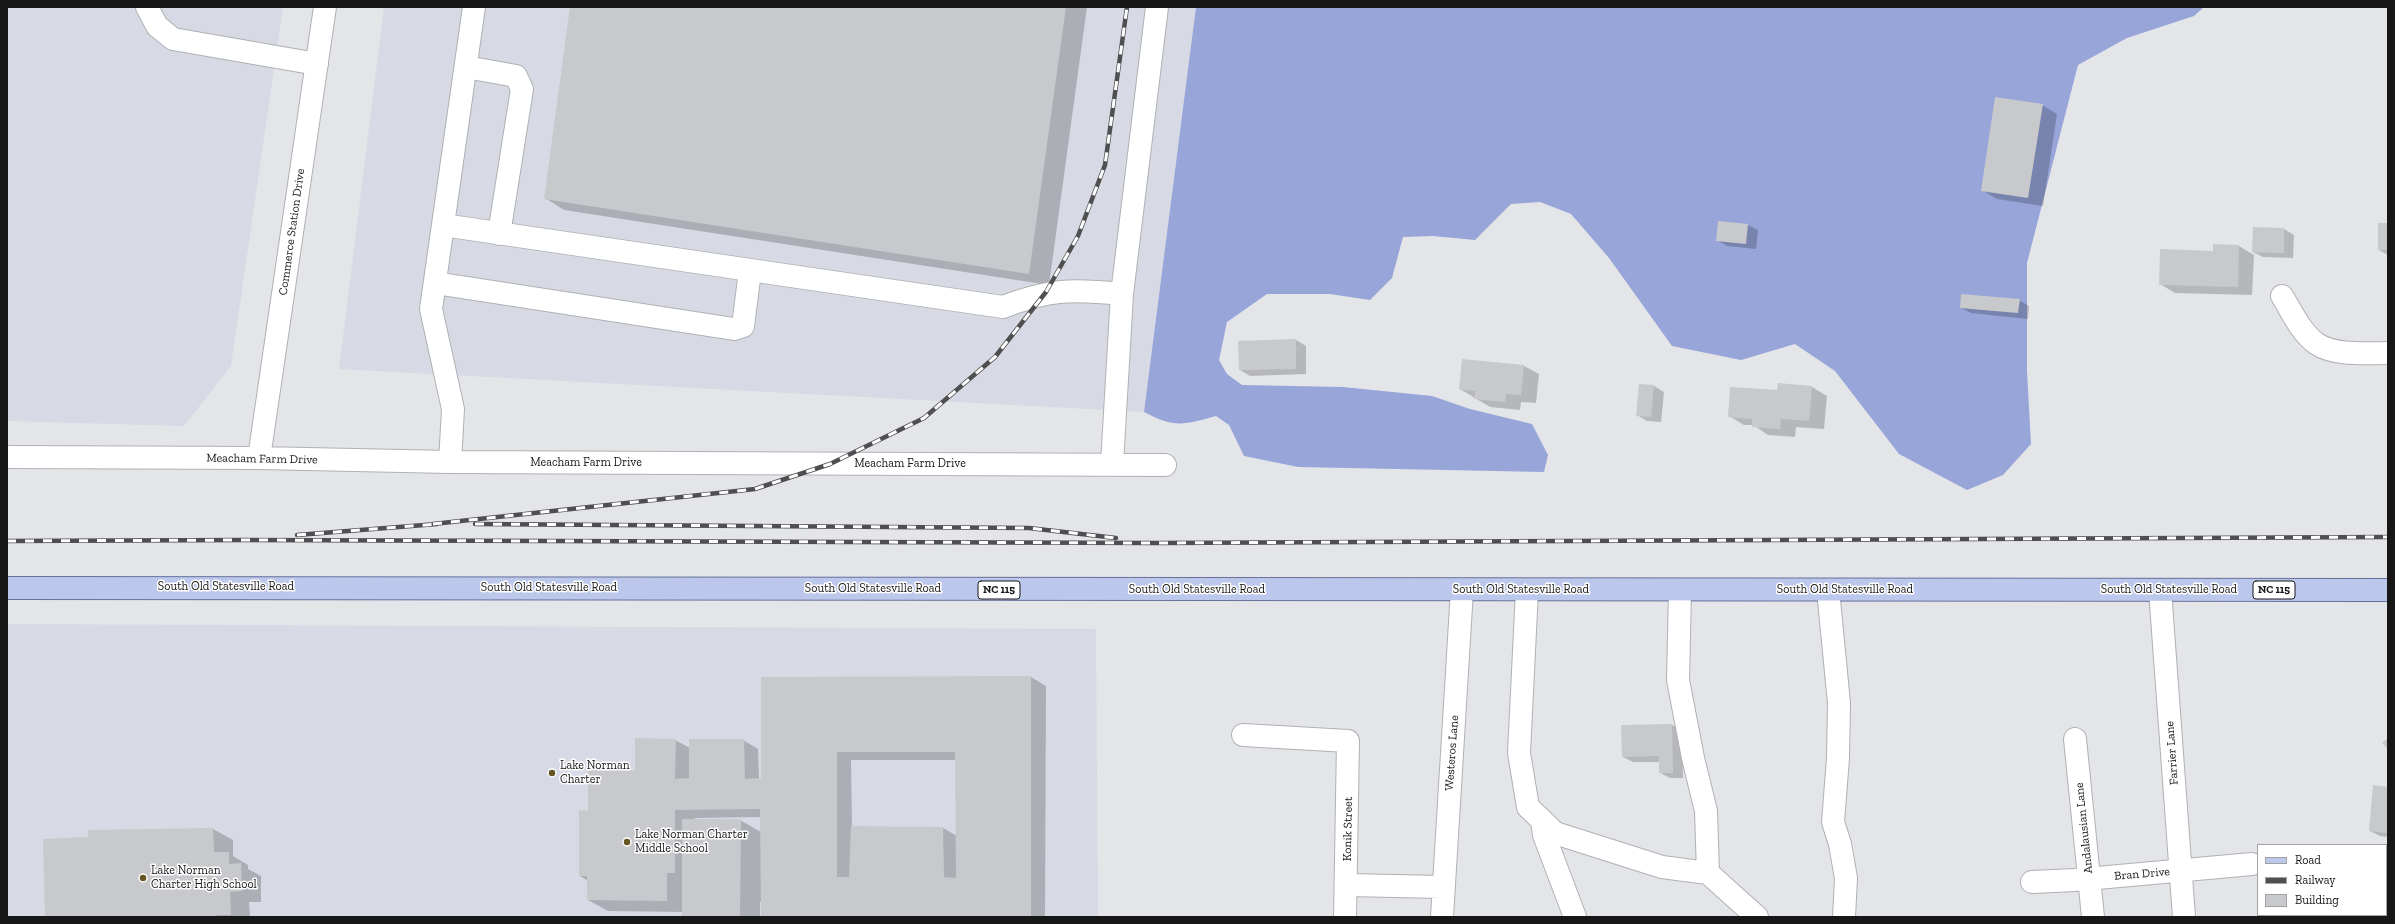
<!DOCTYPE html>
<html>
<head>
<meta charset="utf-8">
<style>
  body { margin:0 }
  #map { position:relative; width:2395px; height:924px; overflow:hidden; background:#e4e5e9; font-family:"Zilla Slab",serif }
  canvas { display:block }
  .frame { position:absolute; inset:0; border:8px solid #171718; pointer-events:none }
  .legend { position:absolute; left:2257px; top:844px; width:130px; height:72px; box-sizing:border-box; background:#fff; border:1px solid #a2a2a3; margin:0; padding:5px 7px; list-style:none; font-size:12px; color:#171718 }
  .legend li { display:flex; align-items:center; gap:8px; height:20px }
  .legend b { width:20px; border:1px solid #a2a2a3 }
</style>
</head>
<body>
<div id="map">
<canvas width="2395" height="924"></canvas>
<div class="frame"></div>
<ul class="legend">
<li><b style="height:5px;background:#bcc7ec"></b>Road</li>
<li><b style="height:5px;background:#4f4f51"></b>Railway</li>
<li><b style="height:11px;background:#c8c9cd"></b>Building</li>
</ul>
</div>
<script>
const ctx = document.querySelector('canvas').getContext('2d');
ctx.lineJoin = 'round';
function paint(path, color) { ctx.fillStyle = color; ctx.fill(path, 'evenodd'); }
function strokePath(path, color, width, dash) { ctx.strokeStyle = color; ctx.lineWidth = width; ctx.lineCap = dash ? 'butt' : 'round'; ctx.setLineDash(dash || []); ctx.stroke(path); }
function write(font, color, halo, rows, align = 'center') {
  ctx.font = font + ' "Zilla Slab",serif'; ctx.lineWidth = 3; ctx.setLineDash([]); ctx.textBaseline = 'middle'; ctx.strokeStyle = halo; ctx.fillStyle = color; for (const [text, x, y, turn = 0] of rows) {
    ctx.save(); ctx.translate(x, y); ctx.rotate((+turn || 0) * Math.PI / 180); ctx.textAlign = isNaN(turn) ? turn : align; if (halo) ctx.strokeText(text, 0, 0); ctx.fillText(text, 0, 0); ctx.restore();
  }
}
paint(new Path2D(`
  M7 7H283L231 366 184 426 7 421Z
  M384 7H1196L1144 412 339 369Z
  M7 624 1096 629 1098 917H7Z`), '#d7dae4');
paint(new Path2D(`
  M1196 7H2204L2194 16 2127 38 2078 65 2027 263V371L2031 444 2003 475 1967 490 1899 454 1835 371 1795 344 1741 360 1672 346 1609 258 1571 214 1540 202 1511 204 1475 240 1433 236 1403 237 1392 278 1370 300 1330 294H1267L1227 322 1219 360 1227 374 1242 385 1343 387 1432 396 1470 409 1532 424 1548 455 1544 472 1298 467 1244 456 1229 425 1216 416C1184 425 1174 428 1144 412Z`), '#97a5d9');
paint(new Path2D(`
  M571 7H1087L1049 285 564 210 545 198Z
  M2042 105 2057 114 2043 206 1997 199 1982 190Z
  M2388 224V255L2379 250Z
  M1748 225 1758 230 1756 249 1727 246 1717 240Z
  M2284 229 2294 235 2293 258 2263 257 2253 252Z
  M2239 246 2254 255 2252 295 2175 293 2160 284 2214 252Z
  M2019 300 2029 306 2028 319 1971 313 1961 308Z
  M1296 340 1306 346V374L1250 376 1240 370Z
  M1524 366 1539 374 1536 403 1521 402 1520 410 1490 407 1460 389Z
  M1654 386 1664 392 1661 422 1647 421 1637 415Z
  M1812 387 1827 396 1824 429 1796 427 1795 437 1768 435 1753 425H1744L1729 416 1778 391Z
  M1031 677 1046 686 1045 917H762V902H760V917H683V912L608 911 588 900V881L580 876 589 812 675 740 690 748 743 740 758 749 759 779H762V678ZM851 760H956L957 836 943 828 852 827ZM761 817V832L740 820H695V818Z
  M1672 725 1682 730 1683 778H1670L1660 773V762H1633L1623 757Z
  M2388 788V837L2380 836 2370 831Z
  M213 829 233 840V856L248 865V869L261 876V902H249L250 917H46L89 838Z`), '#0003');
paint(new Path2D(`
  M570 7H1066L1029 274 544 199Z
  M1995 97 2043 104 2028 198 1981 191Z
  M1718 221 1748 224 1746 244 1716 241Z
  M2378 223H2388V250H2378Z
  M2253 227 2284 228V253L2252 252Z
  M2213 244 2239 245 2238 287 2159 285 2160 249 2213 251Z
  M1961 294 2020 299 2018 313 1960 308Z
  M1296 339V369L1239 370 1238 341Z
  M1462 359 1524 365 1521 395 1506 394 1505 402 1474 399 1475 391 1459 389Z
  M1778 383 1812 386 1809 421 1781 419 1780 429 1752 427V419L1728 417 1730 387 1777 390Z
  M1639 384 1654 385 1651 417 1636 416Z
  M1031 676V917H761L760 809 675 810V873H667V901L587 900V876H579V810L588 811V770H635V738L676 739 675 779 689 778V739H744L745 779 761 778V677ZM837 752H955L956 878 944 877 943 827 851 826 849 877H837Z
  M1672 724 1673 773H1659V756L1622 757 1621 725Z
  M2388 738V749L2382 743Z
  M2373 785 2388 787V833L2369 831Z
  M682 819H741L740 917H682Z
  M213 828 214 852H229V864L241 863 242 891 230 892 231 915H216V917H45L43 839 88 837V830Z`), '#c8c9cd');
const minor = new Path2D(`
  M147 7 157 26 173 39 317 64
  M466 67 516 76 522 89 499 234
  M443 225 1003 307C1049 289 1072 289 1122 294
  M435 283 734 329 743 326 750 271
  M2282 296C2292 312 2301 333 2317 344 2335 356 2368 353 2388 353
  M7 457 259 458 450 462 1165 465
  M259 458 325 7
  M450 462 453 409 431 309 474 7
  M1112 464 1122 294 1157 7
  M1527 590 1519 753 1528 807 1555 833 1662 867 1708 873 1757 917
  M1680 590 1678 680 1693 758 1706 811 1708 873
  M1828 590 1839 703 1838 758 1833 822 1840 844 1846 878 1844 917
  M2160 590 2184 917
  M1243 735 1348 741 1345 917
  M2075 739 2093 917
  M1542 821 1544 835 1575 917
  M2032 882 2075 880 2252 864
  M1347 885 1444 887
  M1442 917 1462 590`);
const major = new Path2D(`
  M7 588 2388 590`);
strokePath(minor, '#b0b1b4', 24);
strokePath(major, '#66719a', 24);
strokePath(minor, '#fff', 22);
strokePath(major, '#bcc7ec', 22);
const rail = new Path2D(`
  M433 524 755 489 830 464 924 418 995 357 1046 292 1078 236 1105 165 1127 7
  M475 524 1029 528 1116 538
  M297 535 437 524
  M7 541 244 540 1158 543 2388 537`);
strokePath(rail, '#4f4f51', 4.5);
strokePath(rail, '#fff', 3, [9]);
for (const [x, y, r, color] of [
  [552,773,4,"#655523"],
  [627,842,4,"#655523"],
  [143,878,4,"#655523"]
]) { const dot = new Path2D(); dot.arc(x, y, r, 0, 2 * Math.PI); ctx.fillStyle = color; ctx.fill(dot); strokePath(dot, '#fff', 1.5); }
for (const [x, y, w] of [
  [999,590,42],
  [2274,590,42]
]) { const box = new Path2D(); box.roundRect(x - w / 2, y - 9, w, 18, 3); ctx.fillStyle = '#fff'; ctx.fill(box); strokePath(box, '#171718', 1); }
write('bold 11px', '#171718', null, [
  ["NC 115",999,590],
  ["NC 115",2274,590]
]);
write('12px', '#171718', '#fff', [
  ["Commerce Station Drive",292,232,-82],
  ["Meacham Farm Drive",262,459,1],
  ["Meacham Farm Drive",586,463],
  ["Meacham Farm Drive",910,464],
  ["South Old Statesville Road",226,587],
  ["South Old Statesville Road",549,588],
  ["South Old Statesville Road",873,589],
  ["South Old Statesville Road",1197,590],
  ["South Old Statesville Road",1521,590],
  ["South Old Statesville Road",1845,590],
  ["South Old Statesville Road",2169,590],
  ["Westeros Lane",1452,753,-86],
  ["Farrier Lane",2172,753,-94],
  ["Andalausian Lane",2084,828,-96],
  ["Konik Street",1348,829,-89],
  ["Bran Drive",2142,874,-5]
]);
write('12px', '#171718', '#fff', [
  ["Lake Norman",560,766],
  ["Charter",560,780],
  ["Lake Norman Charter",635,835],
  ["Middle School",635,849],
  ["Lake Norman",151,871],
  ["Charter High School",151,885]
], 'left');
</script>
</body>
</html>
